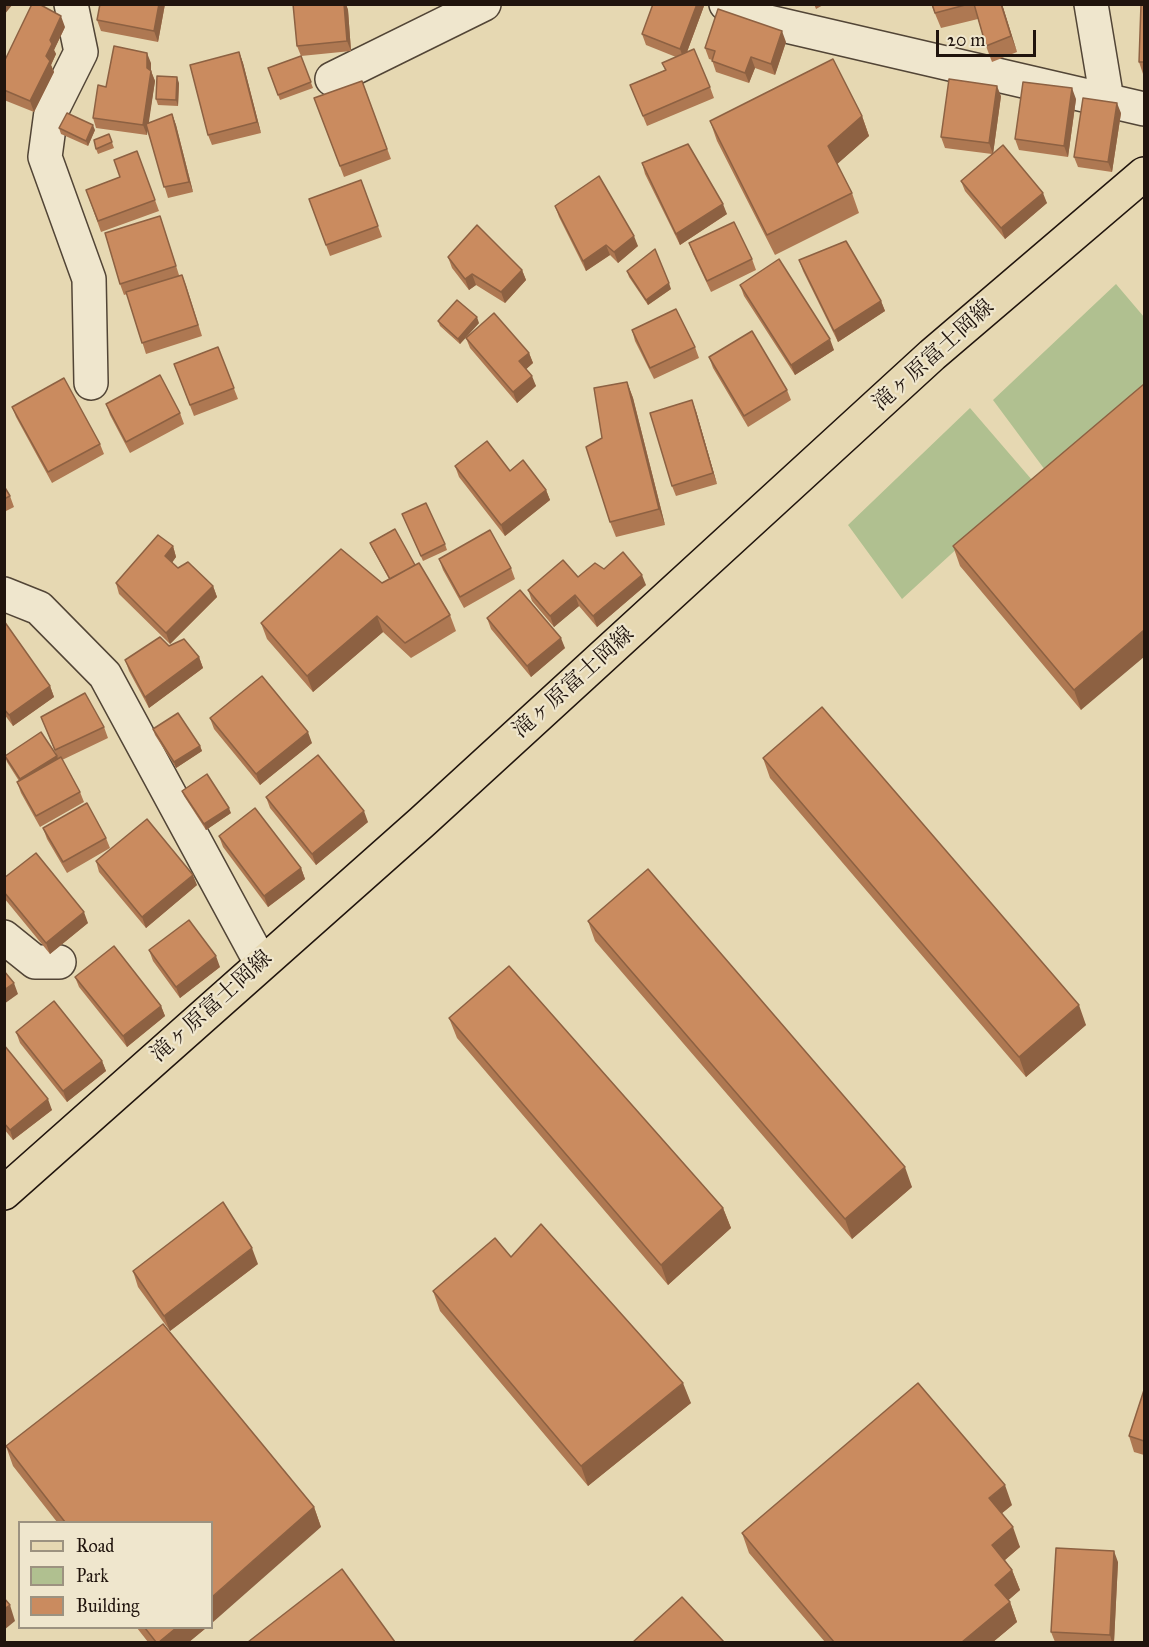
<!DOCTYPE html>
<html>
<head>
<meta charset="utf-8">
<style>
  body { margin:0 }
  #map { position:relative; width:1149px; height:1647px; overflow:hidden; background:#e6d8b2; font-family:"IM FELL Great Primer",serif }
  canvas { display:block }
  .frame { position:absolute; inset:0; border:6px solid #20140d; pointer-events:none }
  .legend { position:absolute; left:18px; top:1521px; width:195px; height:108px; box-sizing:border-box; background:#efe6cd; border:2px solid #9c9280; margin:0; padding:8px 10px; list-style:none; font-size:18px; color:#20140d }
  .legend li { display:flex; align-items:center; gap:12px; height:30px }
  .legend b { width:30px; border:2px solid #9c9280 }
  .scale { position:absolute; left:936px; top:30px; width:100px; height:27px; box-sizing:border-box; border:3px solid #20140d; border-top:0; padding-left:8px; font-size:18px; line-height:21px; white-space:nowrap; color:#20140d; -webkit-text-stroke:4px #efe6cd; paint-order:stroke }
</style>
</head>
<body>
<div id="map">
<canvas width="1149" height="1647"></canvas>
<div class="frame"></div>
<ul class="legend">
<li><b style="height:8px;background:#e6d8b2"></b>Road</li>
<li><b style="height:16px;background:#b0c090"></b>Park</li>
<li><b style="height:16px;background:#ca8b5f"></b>Building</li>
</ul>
<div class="scale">20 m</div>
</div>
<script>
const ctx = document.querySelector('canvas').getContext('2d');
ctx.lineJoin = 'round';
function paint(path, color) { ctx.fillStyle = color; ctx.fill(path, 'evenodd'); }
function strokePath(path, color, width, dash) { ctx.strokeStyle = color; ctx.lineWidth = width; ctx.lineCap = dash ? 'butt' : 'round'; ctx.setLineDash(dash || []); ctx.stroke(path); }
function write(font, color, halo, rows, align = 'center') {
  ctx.font = font + ' "IM FELL Great Primer","Noto Serif JP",serif'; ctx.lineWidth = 4.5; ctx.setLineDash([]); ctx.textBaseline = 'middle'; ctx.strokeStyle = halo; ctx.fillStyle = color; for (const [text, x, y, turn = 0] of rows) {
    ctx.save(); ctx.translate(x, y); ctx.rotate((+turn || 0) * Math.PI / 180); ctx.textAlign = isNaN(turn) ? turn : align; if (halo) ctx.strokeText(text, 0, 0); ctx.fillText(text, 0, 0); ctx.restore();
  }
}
paint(new Path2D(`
  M1116 284 1144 317V386L1048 474 993 400Z
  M970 408 1032 480 902 599 848 525Z`), '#b0c090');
const minor = new Path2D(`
  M71 4 81 52 51 112 45 157 89 279 91 383
  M726 4 756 19 1144 109
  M1091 4 1107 100
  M332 79 484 4
  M4 594 39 608 105 675 261 963
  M4 937 35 962H59`);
const major = new Path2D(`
  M4 1193 422 822 932 355 1144 174`);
strokePath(minor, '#524536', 36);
strokePath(major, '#20140d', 36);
strokePath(minor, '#efe6cd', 33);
strokePath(major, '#e6d8b2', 33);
paint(new Path2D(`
  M100 4H165L158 42 101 31 97 20Z
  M344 4H346L348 10 351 51 301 56 313 88 280 100 268 68 301 56 297 46Z
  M814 4H825L816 9Z
  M931 4H1002L1017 52 992 62 986 46 978 19 941 28Z
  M1121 4H1136L1122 6Z
  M1144 4V77L1139 62Z
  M704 6 687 52 710 87 714 98 647 126 630 85 665 70 662 63 676 57 646 45 642 34Z
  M65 27 54 50 56 54 51 65 54 72 34 112 4 100V62Z
  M786 42 775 75 755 68 749 83 716 72 712 60 709 59 705 48Z
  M239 52 243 63 261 133 212 145 208 135Z
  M151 63V71L155 81 148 124 172 114 176 125 193 192 168 198 147 129V135L96 128 93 118 106 87Z
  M362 81 391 159 344 177 314 98Z
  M179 83 178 106 158 105 156 99Z
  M1001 96 993 154 1047 203 1005 239 965 191 961 181 992 154 945 148 941 137Z
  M1076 99 1068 157 1019 150 1015 139Z
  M1121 113 1112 172 1078 167 1074 157Z
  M862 116 869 136 837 164 852 193 859 213 775 255 717 141 710 121Z
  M59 128 95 130 88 146 61 134Z
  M109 134 114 148 98 154 96 149Z
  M137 151 159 211 101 232 86 190 120 177Z
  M642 163 727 214 680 245 645 174Z
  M361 180 382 237 330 256 309 199Z
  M555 206 638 246 618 263 610 255 586 271 559 217Z
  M160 216 179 275H182L186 285 202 336 146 354 127 294 124 295 120 284Z
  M689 243 752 259 756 270 711 292 693 254Z
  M448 257 522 270 526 280 505 303 476 285 469 290 452 268Z
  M799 260 881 301 885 311 838 342 803 271Z
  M627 271 671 289 648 305 629 277Z
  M740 285 834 350 795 375 744 296Z
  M438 321 479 323 460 344 440 326Z
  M632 330 695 347 699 358 654 379 635 341Z
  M466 338 529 353 533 363 526 369 536 386 517 403 470 348Z
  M218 347 238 399 194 416 174 364Z
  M709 357 787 390 791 400 748 427 713 368Z
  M627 382 633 398 665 525 616 537 610 522 602 438Z
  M1144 384 1081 710 960 566 953 546Z
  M106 404 180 413 184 424 130 453 110 415Z
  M12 407 100 444 104 454 52 483 16 417Z
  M696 411 717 484 676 496 672 486Z
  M455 466 510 471 546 490 550 500 505 536 459 477Z
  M4 486 10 496 14 507 4 512Z
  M402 514 445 544 447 550 423 561Z
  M370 543 415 565 450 615 456 631 411 658 383 632 313 692 267 639 261 623 382 583 389 579 372 548Z
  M173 546 176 557 172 562 178 568 213 586 217 597 170 644 119 594 116 583Z
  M439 559 511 568 515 579 464 608 443 570Z
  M604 569 646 585 597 627 579 606 554 627 532 601 528 590 578 577Z
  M487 618 565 648 531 677 491 629Z
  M4 621 50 686 54 697 13 726 4 714Z
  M169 646 199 657 203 668 149 708 129 671 125 660Z
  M41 717 104 727 108 738 62 760 80 792 84 802 40 827 21 793 17 782 19 781 7 762 5 756 56 754Z
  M210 718 312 743 260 785 214 729Z
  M153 729 200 746 202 751 176 768 155 735Z
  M763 758 1086 1025 1026 1077 770 778Z
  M182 791 231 813 206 830 184 796Z
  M266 797 368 822 316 865 270 808Z
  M43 828 106 838 110 848 67 873 47 839Z
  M219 836 301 868 305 879 268 907 223 847Z
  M96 861 197 885 146 928 99 872Z
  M4 878 88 923 50 954 4 898Z
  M588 921 912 1187 852 1239 595 941Z
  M149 950 220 967 180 998 153 961Z
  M75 977 161 1006 165 1016 127 1047 79 987Z
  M449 1018 723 1208 731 1228 668 1285 457 1038Z
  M16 1032 102 1061 106 1071 67 1102 20 1043Z
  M4 1045 52 1110 13 1140 4 1129Z
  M258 1264 170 1331 138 1287 133 1271Z
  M433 1291 691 1403 588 1486 440 1311Z
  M1144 1390V1455L1134 1452 1129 1436Z
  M6 1446 314 1507 321 1527 212 1522H57L13 1466Z
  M1012 1505 1001 1514 1020 1547 1005 1560 1012 1570 1020 1590 1008 1600 1010 1602 1017 1622 993 1642H825L749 1553 742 1533Z
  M1118 1562 1114 1642H1055L1051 1632Z
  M137 1628H206L189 1642H148Z`), '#ae7852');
paint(new Path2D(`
  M4 4H13L4 15Z
  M159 4H165L158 42 154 31Z
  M344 4H346L348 10 351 51 347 41Z
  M697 4H704V6L684 60 680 49Z
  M1001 4H1002L1017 52 1011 36Z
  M61 16 65 27 54 50 56 54 51 65 54 72 34 112 30 101 50 40Z
  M782 31 786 42 775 75 771 64Z
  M239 52 243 63 261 133 257 122Z
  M147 53 151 63V71L155 81 147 135 143 125Z
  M751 57 755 68 749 83 745 73Z
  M177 77 179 83 178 106 176 100Z
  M997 86 1001 96 993 154 989 143Z
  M1072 88 1076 99 1068 157 1064 146Z
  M1117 103 1121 113 1112 172 1108 162Z
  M172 114 176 125 193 192 189 182Z
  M862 116 869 136 835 166 828 146Z
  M93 125 95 130 88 146 86 141Z
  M1043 193 1047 203 1005 239 1001 228Z
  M723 204 727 214 680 245 676 234Z
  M634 236 638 246 618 263 614 252Z
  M606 245 610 255 586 271 583 261Z
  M522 270 526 280 505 303 501 292Z
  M472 274 476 285 469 290 465 279Z
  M669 283 671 289 648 305 646 300Z
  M881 301 885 311 838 342 834 331Z
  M477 317 479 323 460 344 458 339Z
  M830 339 834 350 795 375 791 365Z
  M529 353 533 363 523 372 519 361Z
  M532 376 536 386 517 403 513 392Z
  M627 382 633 398 665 525 659 509Z
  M692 400 696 411 717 484 713 473Z
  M546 490 550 500 505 536 501 525Z
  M173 546 176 557 169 567 165 556Z
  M642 575 646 585 597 627 593 616Z
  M213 586 217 597 170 644 166 633Z
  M575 595 579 606 554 627 550 616Z
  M377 616 383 632 313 692 307 676Z
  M1144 630V657L1081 710 1074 690Z
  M561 638 565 648 531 677 527 666Z
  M199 657 203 668 149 708 145 697Z
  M50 686 54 697 13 726 9 715Z
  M308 732 312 743 260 785 256 774Z
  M200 746 202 751 176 768 174 762Z
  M57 756 59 761 22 785 20 779Z
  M229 808 231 813 206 830 204 824Z
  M364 811 368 822 316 865 312 854Z
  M301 868 305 879 268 907 264 896Z
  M193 875 197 885 146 928 142 917Z
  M84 912 88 923 50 954 46 943Z
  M216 956 220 967 180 998 176 987Z
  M14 983 18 994 4 1004V990Z
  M1079 1005 1086 1025 1026 1077 1019 1057Z
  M161 1006 165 1016 127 1047 123 1036Z
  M102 1061 106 1071 67 1102 63 1091Z
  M48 1099 52 1110 13 1140 10 1130Z
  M905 1167 912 1187 852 1239 845 1219Z
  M723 1208 731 1228 668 1285 661 1265Z
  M252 1248 258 1264 170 1331 164 1316Z
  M683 1383 691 1403 588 1486 581 1466Z
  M1005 1485 1012 1505 996 1518 989 1498Z
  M314 1507 321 1527 212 1623V1597Z
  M1013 1527 1020 1547 999 1565 992 1545Z
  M1114 1551 1118 1562 1114 1642H1112L1110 1635Z
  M1012 1570 1020 1590 1003 1605 995 1585Z
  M1010 1602 1017 1622 993 1642H962Z
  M10 1605 15 1621 4 1630V1609Z
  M176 1628H206L189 1642H159Z`), '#8d6142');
const building = new Path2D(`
  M32 4H39L61 16 50 40 52 44 46 56 50 61 30 101 4 90V62Z
  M100 4H159L154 31 97 20Z
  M293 4H344L347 41 297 46Z
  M653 4H697L680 49 642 34Z
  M932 4H969L935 13Z
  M974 4H1001L1011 36 986 46Z
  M1141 4H1144V62H1139Z
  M718 9 782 31 771 64 751 57 745 73 712 61 715 51 705 48Z
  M114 46 147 53V68L151 71 143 125 93 118 98 85 106 87Z
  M694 49 710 87 643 116 630 85 666 70 662 63Z
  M239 52 257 122 208 135 190 65Z
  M301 56 311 82 278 95 268 68Z
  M833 59 862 116 828 146 852 193 767 235 710 121Z
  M157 76 177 77 176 100 156 99Z
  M949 79 997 86 989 143 941 137Z
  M362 81 387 149 340 166 314 98Z
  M1023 82 1072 88 1064 146 1015 139Z
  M1083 98 1117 103 1108 162 1074 157Z
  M67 113 93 125 86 141 59 128Z
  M172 114 189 182 164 187 146 124Z
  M109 134 112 142 96 149 94 140Z
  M688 144 723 204 676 234 642 163Z
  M1003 145 1043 193 1001 228 961 181Z
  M137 151 155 200 98 221 86 190 120 177 114 160Z
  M599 176 634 236 614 252 606 245 583 261 555 206Z
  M361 180 378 226 326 245 309 199Z
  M160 216 176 266 120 284 105 233Z
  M734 222 752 259 707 281 689 243Z
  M477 225 522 270 501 292 472 274 465 279 448 257Z
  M846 241 881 301 834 331 799 260Z
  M655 249 669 283 646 300 627 271Z
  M779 259 830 339 791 365 740 285Z
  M182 275 198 325 142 343 126 292Z
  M457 300 477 317 458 339 438 321Z
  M676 309 695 347 650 368 632 330Z
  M494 313 529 353 519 361 532 376 513 392 466 338Z
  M752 331 787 390 744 416 709 357Z
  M218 347 234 388 190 405 174 364Z
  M160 375 180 413 126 442 106 404Z
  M64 378 100 444 48 472 12 407Z
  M627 382 659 509 610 522 586 447 602 438 594 388Z
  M1144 384V630L1074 690 953 546Z
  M692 400 713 473 672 486 650 413Z
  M487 441 510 471 523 460 546 490 501 525 455 466Z
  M4 486 10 496 4 499Z
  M426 503 445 544 421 556 402 514Z
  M395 529 415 565 390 579 370 543Z
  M490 530 511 568 460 597 439 559Z
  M158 535 173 546 165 556 178 568 188 562 213 586 166 633 116 583Z
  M341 549 382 583 419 563 450 615 405 643 377 616 307 676 261 623Z
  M623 552 642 575 593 616 575 595 550 616 528 590 563 560 578 577 595 563 604 569Z
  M520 590 561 638 527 666 487 618Z
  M4 621 50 686 9 715 4 709Z
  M160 637 169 646 184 639 199 657 145 697 125 660Z
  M262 676 308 732 256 774 210 718Z
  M85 693 104 727 55 750 41 717Z
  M822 707 1079 1005 1019 1057 763 758Z
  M178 713 200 746 174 762 153 729Z
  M41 732 57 756 20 779 5 756Z
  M318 755 364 811 312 854 266 797Z
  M61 757 80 792 36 816 17 782Z
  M207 774 229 808 204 824 182 791Z
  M87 803 106 838 63 862 43 828Z
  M255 808 301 868 264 896 219 836Z
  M147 819 193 875 142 917 96 861Z
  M36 853 84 912 46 943 4 892V878Z
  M648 869 905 1167 845 1219 588 921Z
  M189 920 216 956 176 987 149 950Z
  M114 946 161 1006 123 1036 75 977Z
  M509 966 723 1208 661 1265 449 1018Z
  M4 971 14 983 4 990Z
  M54 1001 102 1061 63 1091 16 1032Z
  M4 1045 48 1099 10 1130 4 1123Z
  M223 1202 252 1248 164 1316 133 1271Z
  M541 1224 683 1383 581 1466 433 1291 495 1238 511 1257Z
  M163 1324 314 1507 212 1597V1522H65L6 1446Z
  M918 1383 1005 1485 989 1498 1013 1527 992 1545 1012 1570 995 1585 1010 1602 962 1642H834L742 1533Z
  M1144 1390V1441L1129 1436Z
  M1056 1548 1114 1551 1110 1635 1051 1632Z
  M342 1569 395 1642H248Z
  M682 1597 724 1642H633Z
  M4 1598 10 1605 4 1609Z
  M145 1628H176L159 1642H156Z`);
paint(building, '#ca8b5f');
strokePath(building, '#8d6142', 1.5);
write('22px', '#20140d', '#efe6cd', [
  ["滝ヶ原富士岡線",934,356,-42],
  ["滝ヶ原富士岡線",574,683,-42],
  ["滝ヶ原富士岡線",212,1007,-42]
]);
</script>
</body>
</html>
